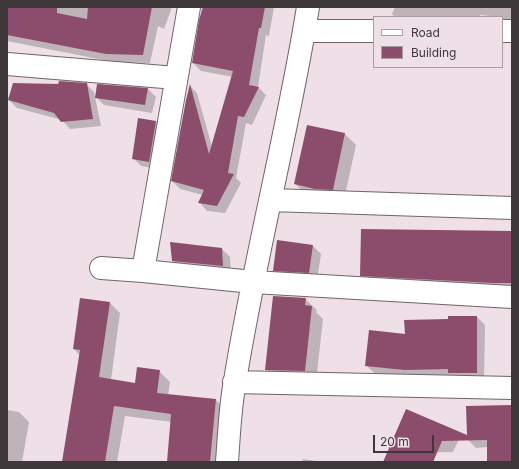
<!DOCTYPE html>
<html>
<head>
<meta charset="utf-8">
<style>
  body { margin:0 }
  #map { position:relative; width:519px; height:469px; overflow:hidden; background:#eee0e6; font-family:Inter,sans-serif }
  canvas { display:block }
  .frame { position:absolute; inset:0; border:8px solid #3e383b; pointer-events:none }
  .legend { position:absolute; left:373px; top:16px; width:130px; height:52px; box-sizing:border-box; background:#eee0e6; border:1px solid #a89da2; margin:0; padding:5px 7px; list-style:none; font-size:12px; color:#3e383b }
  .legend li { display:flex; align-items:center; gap:8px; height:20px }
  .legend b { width:20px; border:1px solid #a89da2 }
  .scale { position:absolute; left:373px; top:435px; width:61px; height:18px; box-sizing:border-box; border:2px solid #3e383b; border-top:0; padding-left:5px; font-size:12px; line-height:14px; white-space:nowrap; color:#3e383b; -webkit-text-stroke:3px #eee0e6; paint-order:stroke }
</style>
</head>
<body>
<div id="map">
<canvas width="519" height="469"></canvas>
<div class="frame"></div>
<ul class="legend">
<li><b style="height:5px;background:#fff"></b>Road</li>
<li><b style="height:11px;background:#8c4d6d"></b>Building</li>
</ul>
<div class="scale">20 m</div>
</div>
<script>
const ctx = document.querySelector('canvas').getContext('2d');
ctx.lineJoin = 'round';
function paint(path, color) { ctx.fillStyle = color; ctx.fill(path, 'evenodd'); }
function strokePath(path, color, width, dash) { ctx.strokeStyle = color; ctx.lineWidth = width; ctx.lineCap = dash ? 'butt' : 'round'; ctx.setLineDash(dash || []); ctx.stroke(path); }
paint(new Path2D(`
  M7 7H172L164 29 158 26 150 63 114 62 7 41Z
  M202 7H274L269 36 266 35 258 87 266 95 252 125 246 123 236 178 241 183 225 213 207 211 200 203 203 195 180 189 172 181 190 86 197 93 212 147 233 77 201 71 193 63Z
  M395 7H512V20L502 19V17L480 15V17H395L392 14Z
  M86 84 94 92 101 126 70 129 62 120 17 108 9 100Z
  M148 89 156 97 152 113 104 105 96 97Z
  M139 120 156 122 164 130 157 169 141 166 133 158Z
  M308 126 345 134 356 145 344 200 307 195 295 184Z
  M512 232V290L369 283 361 275Z
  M313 246 321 254 317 280 282 278 274 270Z
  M222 249 230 257 231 274 181 268 172 260Z
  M305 299 317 310 316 312 323 319 316 382 278 381 266 369Z
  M110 303 120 313 111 380 136 385 159 371 170 382 168 396 216 400 226 410 221 462H168L172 422 125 416 117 462H65L80 356 74 349Z
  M477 317 485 325 484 381 414 377 374 373 366 365 406 335Z
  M512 406V462H488V447L476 448 468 440Z
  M7 410 19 412 29 422 22 462H7Z
  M459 439 453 452 404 453 393 441Z
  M303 459 324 462H302Z`), '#0003');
paint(new Path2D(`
  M7 7H57V13L87 19 88 7H152L143 55 106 54 7 35Z
  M203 7H265L261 28H259L249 85 259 87 244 117 238 116 228 173 234 174 217 206 198 203 204 190 171 181 186 100 190 84 209 154 233 71 192 63 199 20Z
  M59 81 87 83 93 119 61 122 54 113 8 100 13 83 58 84Z
  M97 84 148 88 145 105 95 98Z
  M138 118 156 121 149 162 132 159Z
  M307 125 345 133 333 190 315 189 294 184Z
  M361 229 512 231V283H493L360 276Z
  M277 240 313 245 309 273 273 271Z
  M170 242 222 248 223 266 172 261Z
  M273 296 306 298 305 305 312 306 305 371 265 370Z
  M80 298 110 302 99 377 135 383 137 367 160 370 157 393 216 399 210 462H167L171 414 114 406 105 462H62L80 350 73 349Z
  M448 316H477V373H448V369L405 370 365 366 369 330 405 334 404 320 448 319Z
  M512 405V462H487V440L442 441 433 462H383L406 409 467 435 466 406Z`), '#8c4d6d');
const minor = new Path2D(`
  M304 31H374
  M502 31H512
  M7 64 176 78
  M271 200 512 208
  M101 268 143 271 253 282 512 297
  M143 271 189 7
  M234 382 512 388
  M227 462C229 435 230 407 235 381 255 255 288 132 308 7`);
strokePath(minor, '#706469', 24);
strokePath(minor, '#fff', 22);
</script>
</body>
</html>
